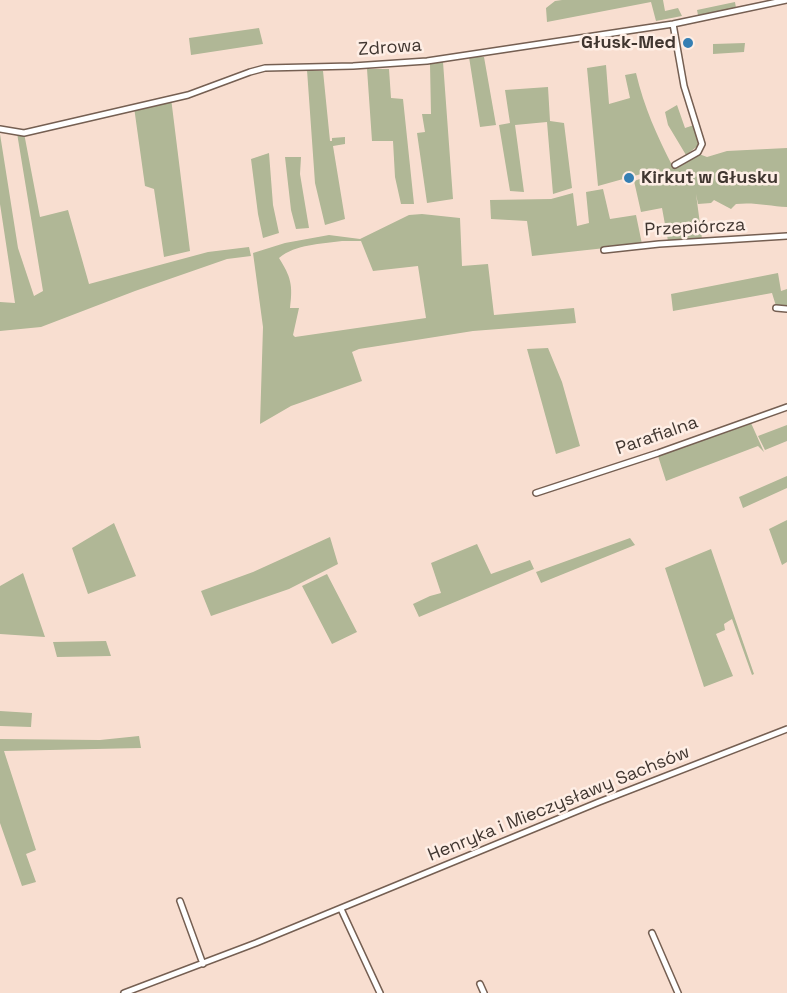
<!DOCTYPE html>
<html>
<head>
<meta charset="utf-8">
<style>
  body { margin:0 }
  canvas { display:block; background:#f8ded0 }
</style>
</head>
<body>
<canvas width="787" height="993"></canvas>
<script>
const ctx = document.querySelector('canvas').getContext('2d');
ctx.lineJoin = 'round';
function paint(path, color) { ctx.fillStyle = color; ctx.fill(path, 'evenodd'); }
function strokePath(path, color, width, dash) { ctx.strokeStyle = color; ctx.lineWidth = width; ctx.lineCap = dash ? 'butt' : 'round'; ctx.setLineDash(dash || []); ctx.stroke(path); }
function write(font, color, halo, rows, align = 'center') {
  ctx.font = font + ' "Space Grotesk",sans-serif'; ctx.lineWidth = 5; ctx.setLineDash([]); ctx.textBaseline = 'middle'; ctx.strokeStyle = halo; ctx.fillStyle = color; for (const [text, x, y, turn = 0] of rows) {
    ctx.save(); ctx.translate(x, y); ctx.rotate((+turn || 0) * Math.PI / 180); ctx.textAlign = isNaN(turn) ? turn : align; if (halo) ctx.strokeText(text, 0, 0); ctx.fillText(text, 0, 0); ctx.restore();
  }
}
paint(new Path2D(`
  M562 0H663L665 11 678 8 682 16 656 21 651 2 547 22 546 8 555 1Z
  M735 2 736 8 698 15 697 10Z
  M259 28 263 44 191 55 189 38Z
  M745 43 744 52 713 54V44Z
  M469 57H484L496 125 480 127Z
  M443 62 453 199 427 203 417 133 425 132 422 114H431L430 64Z
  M606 65 609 104 630 98 625 75 636 73C644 107 657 136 673 167L699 154 707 157 727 151 787 148V207C769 206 754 202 736 204L731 209 714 200 711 203 698 204 696 194 702 239 668 241 662 208 641 212 634 181 660 172 659 169 598 186 587 68Z
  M367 69H389L391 98 403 99 414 204H401L395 177 393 141H372Z
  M307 70 323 71 330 141H332V138L345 137V144L333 146 345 219 325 225 315 183Z
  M548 87 550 121 564 123 572 188 553 194 547 122 515 125 524 192 510 191 499 125 510 123 505 90Z
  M171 98 190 251 164 257 154 189 145 186 134 107Z
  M677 105 685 128 694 125 699 145 686 155 668 125 665 112Z
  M17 133H24L40 217 68 210 89 284 208 252 249 247 251 256 227 259 135 291 41 327 0 331V302L15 303 0 204V134L18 248 34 296 43 291Z
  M269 153 273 205 279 233 263 238 258 214 251 159Z
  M285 157H301L300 174 309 228 296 229 291 210Z
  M603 189 610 219 636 215 642 244 532 256 527 221 491 219 490 200 551 199 573 193 577 226 589 223 586 192Z
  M422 214 460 218 462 266 488 264 494 315 574 308 576 323 473 331 359 349 352 352 362 381 291 406 260 424 263 327 253 253 285 243 329 235 360 239 409 215ZM342 241H361L373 271 418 266 426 318 295 337 293 335 299 308H290C293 285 291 277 279 258 296 244 321 244 342 241Z
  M778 273 781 291 787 289V307L776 306 772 293 673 311 671 294Z
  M548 348 562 382 580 446 556 454 527 349Z
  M751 423 764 452 758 446 666 481 658 456Z
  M787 425V441L765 450 758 436Z
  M787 476V488L743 508 739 497Z
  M787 520V562L782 565 769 529Z
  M114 523 136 576 88 594 72 548Z
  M330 537 338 564 289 589 211 616 201 591 253 572Z
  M630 538 635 545 541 583 536 572Z
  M477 544 491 574 530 560 534 569 419 617 413 604 430 596 441 593 431 563Z
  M711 549 754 674 752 675 732 619 724 624 725 630 716 634 733 676 704 687 665 568Z
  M23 573 45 637 0 634V586Z
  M327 574 357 632 332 644 302 586Z
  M106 641 111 656 57 657 53 642Z
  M0 711 32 713 31 727 0 726Z
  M139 736 141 748 4 751 36 850 26 854 36 882 22 886 0 823V739L100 740Z`), '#b0b796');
const street = new Path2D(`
  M673 24 684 86 702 144 698 152 675 165
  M0 129 24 133 188 95 250 72 265 68 353 66 427 61 673 24 787 0
  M604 250 659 244 787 236
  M776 308 787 309
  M536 493 658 453 787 407
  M180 901 203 964
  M341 909 380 993
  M652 933 678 993
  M480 984 484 993
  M124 993 256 943 599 802 787 729`);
strokePath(street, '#755f52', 8);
strokePath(street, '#fff', 5);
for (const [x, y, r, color] of [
  [688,43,6,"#357fb3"],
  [629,178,6,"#357fb3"]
]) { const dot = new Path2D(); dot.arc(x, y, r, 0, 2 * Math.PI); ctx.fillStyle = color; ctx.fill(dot); strokePath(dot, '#feeee5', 2); }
write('bold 18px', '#403630', '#feeee5', [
  ["Głusk-Med",676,43],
  ["Kirkut w Głusku",641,178,"left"]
], 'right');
write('18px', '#403630', '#feeee5', [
  ["Zdrowa",390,48,-4],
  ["Przepiórcza",695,228,-3],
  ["Parafialna",657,436,-19],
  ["Henryka i Mieczysławy Sachsów",559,804,-22]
]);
</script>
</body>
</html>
